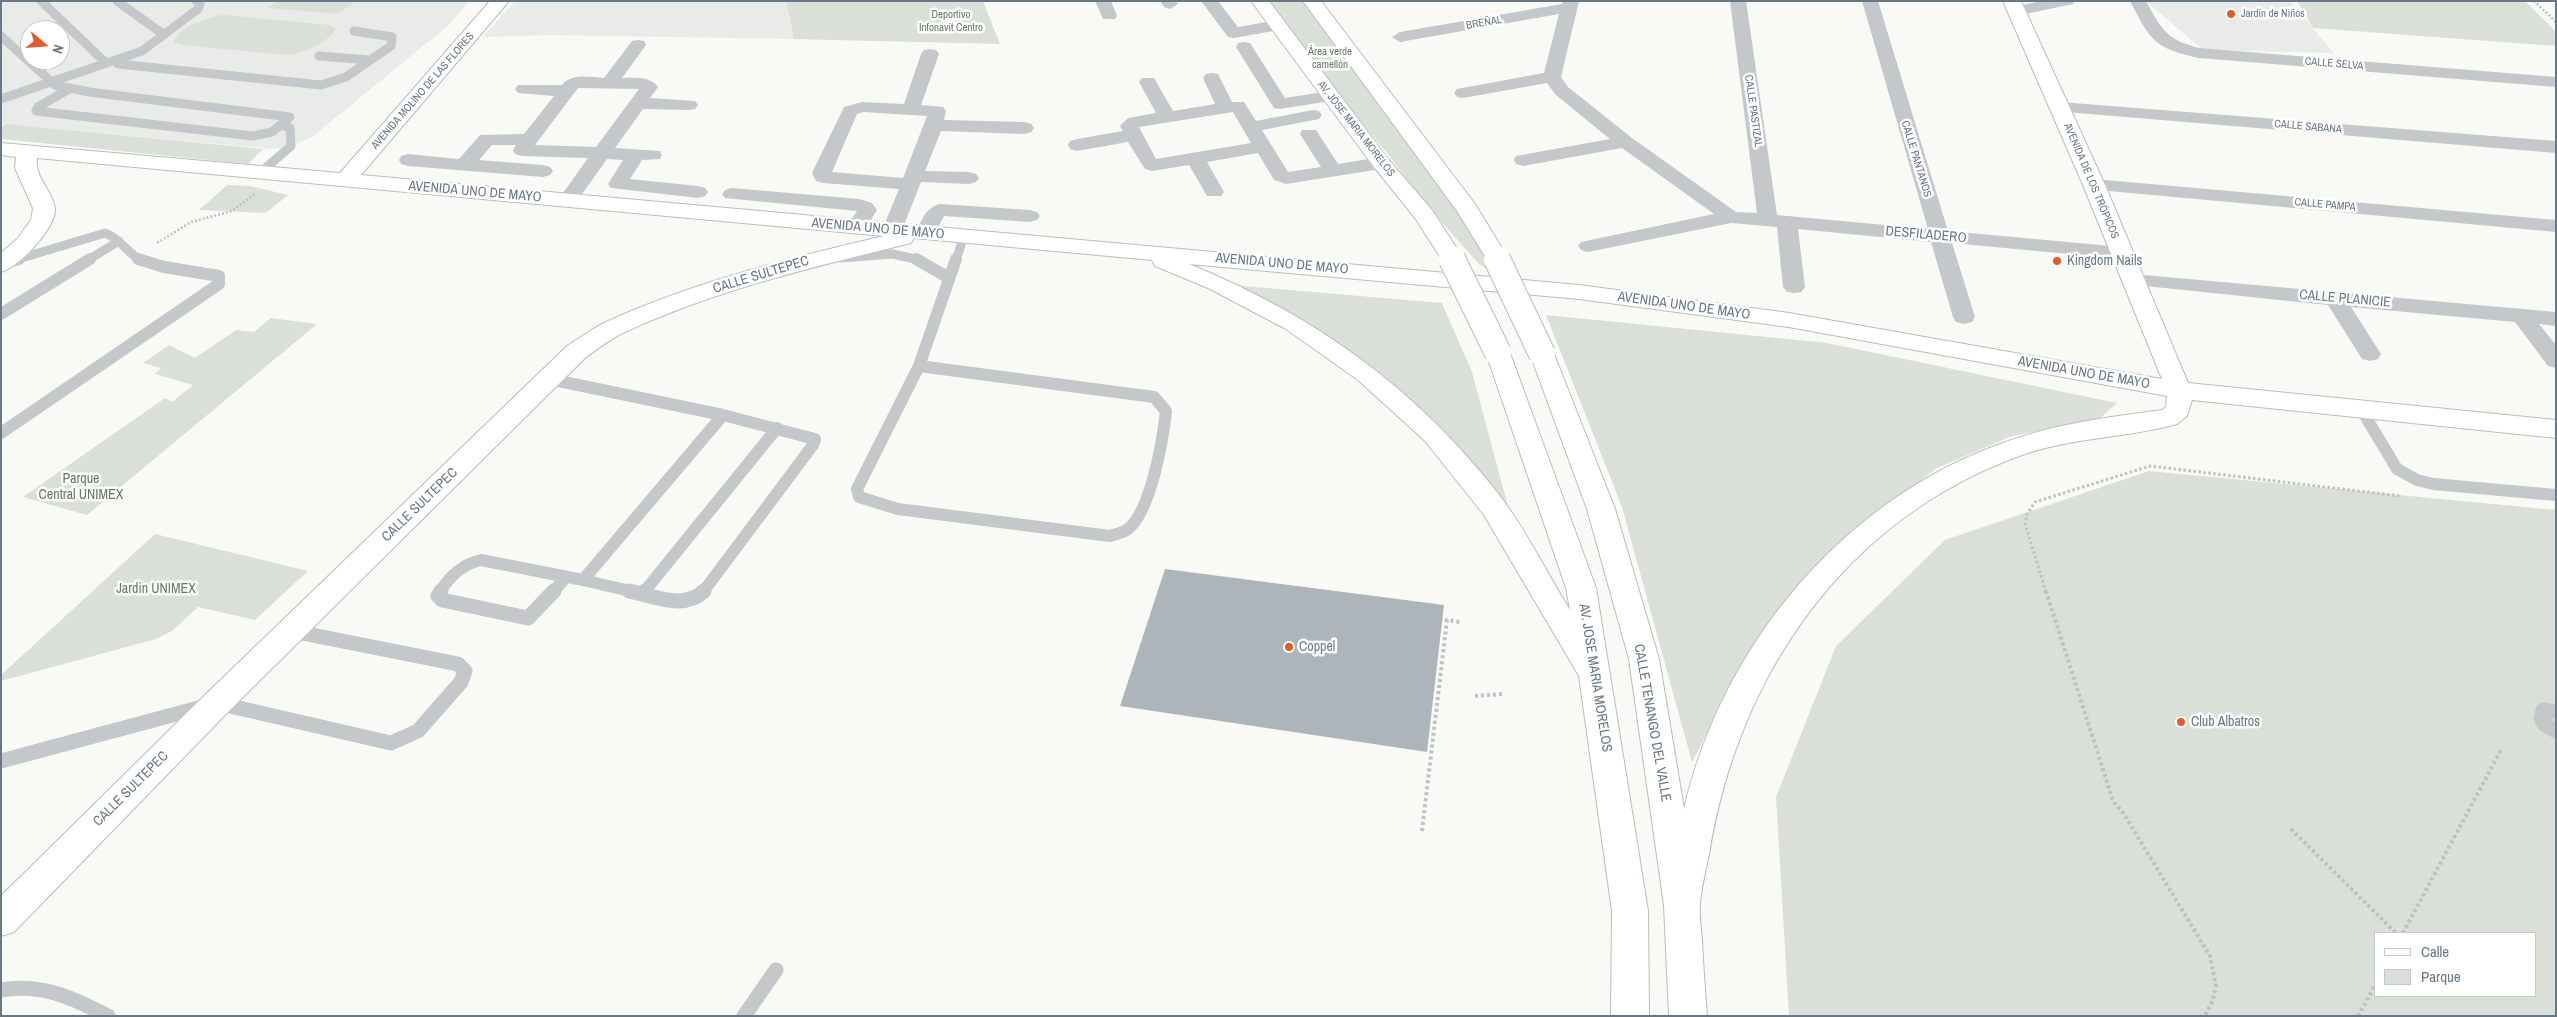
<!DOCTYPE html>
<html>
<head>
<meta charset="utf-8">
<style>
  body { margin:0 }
  #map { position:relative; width:2557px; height:1017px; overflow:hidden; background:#f9f9f6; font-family:"Archivo Narrow",sans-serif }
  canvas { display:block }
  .frame { position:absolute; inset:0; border:2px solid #687887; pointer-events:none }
  .legend { position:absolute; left:2374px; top:932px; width:162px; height:65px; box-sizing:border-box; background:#fff; border:1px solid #c3c9cf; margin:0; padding:6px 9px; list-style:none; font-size:15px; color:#687887 }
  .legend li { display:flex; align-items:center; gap:10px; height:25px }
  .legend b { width:25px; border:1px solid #c3c9cf }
  .north { position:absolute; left:20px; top:20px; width:50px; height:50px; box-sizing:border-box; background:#fff; border:1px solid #c3c9cf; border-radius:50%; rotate:108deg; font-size:14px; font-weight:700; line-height:20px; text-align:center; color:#687887 }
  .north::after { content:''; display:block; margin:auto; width:18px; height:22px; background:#e25b2d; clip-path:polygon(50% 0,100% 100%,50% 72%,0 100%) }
</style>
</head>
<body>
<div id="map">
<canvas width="2557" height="1017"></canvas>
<div class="frame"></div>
<ul class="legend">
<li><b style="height:6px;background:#fff"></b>Calle</li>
<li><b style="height:14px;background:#dae0d7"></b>Parque</li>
</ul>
<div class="north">N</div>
</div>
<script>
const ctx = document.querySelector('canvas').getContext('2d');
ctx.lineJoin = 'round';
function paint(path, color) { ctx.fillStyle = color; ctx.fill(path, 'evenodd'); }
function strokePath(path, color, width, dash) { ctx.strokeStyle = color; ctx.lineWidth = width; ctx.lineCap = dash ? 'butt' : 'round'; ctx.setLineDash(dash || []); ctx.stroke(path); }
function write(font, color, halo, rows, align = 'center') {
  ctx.font = font + ' "Archivo Narrow",sans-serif'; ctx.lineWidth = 5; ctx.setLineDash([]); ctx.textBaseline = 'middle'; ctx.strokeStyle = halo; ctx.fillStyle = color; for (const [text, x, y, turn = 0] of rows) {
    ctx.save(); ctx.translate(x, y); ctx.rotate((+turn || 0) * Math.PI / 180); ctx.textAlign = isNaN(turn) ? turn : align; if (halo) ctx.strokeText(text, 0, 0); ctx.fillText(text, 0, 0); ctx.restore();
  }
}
paint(new Path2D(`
  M1 1H469L450 24 312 137 291 146 272 149 1 124ZM30 30H60V60H30Z
  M515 1H786L794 39 550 35 483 37Z
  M2146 1H2290L2334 53 2203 50Z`), '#e9ebe9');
paint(new Path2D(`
  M277 1H356L338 14 267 8Z
  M786 1H983L1000 44 794 39Z
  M1266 1H1306L1444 187 1483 252 1488 269 1480 265 1428 207 1387 153 1318 72Z
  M2297 1H2525L2556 32V46L2313 28Z
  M224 15 330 25 335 29C326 45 304 53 287 55L181 45 174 42C176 28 211 16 224 15Z
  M5 124 263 149 248 164 1 139V129Z
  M227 185 250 186 288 195 266 213 199 210Z
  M1231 285 1442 303 1472 372 1511 518 1350 355 1309 324Z
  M1546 315 1827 343 2117 403 2098 420 2012 436 1935 469 1841 544 1794 590 1755 642 1692 762 1622 507Z
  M271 318 317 324 87 515 23 497 165 398 172 402 193 385 155 374 161 368 143 363 169 345 195 358 236 330 254 332Z
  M2149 471 2556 510V1016H1789L1776 797 1836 646 1945 540ZM2376 933H2536V996H2376Z
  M155 534 308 571 255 620 198 607 172 631 156 639 1 681V675Z`), '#dae0d7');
paint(new Path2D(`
  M1165 569 1444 605 1427 752 1120 706Z`), '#adb5bb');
const secondary = new Path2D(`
  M490 1H509L361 175 1579 285 1789 313 2162 379 2083 185 2003 1H2021L2105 185 2188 383 2556 420V438L2192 400 2187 416 2177 424C2127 438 2073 437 2022 455 1845 519 1739 673 1709 854 1706 870 1701 888 1700 904 1699 915 1701 928 1702 939 1703 964 1705 990 1707 1016H1669L1664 905 1629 659 1587 509 1530 354 1533 348 1542 346 1551 348 1554 354 1615 509 1659 659 1684 809C1722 645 1844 499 2003 443 2054 424 2108 417 2162 410L2166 407 2167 396 1789 327 1579 299 1189 264C1316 316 1419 390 1503 500 1527 532 1548 575 1570 610L1566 588 1486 353 1489 347 1498 345 1507 347 1510 353 1596 588 1648 911 1649 1016H1611L1612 911 1579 676 1484 515 1425 441 1358 380 1286 329 1208 288 1155 266 1152 260 914 238 911 243C813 267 715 290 623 333 610 339 597 349 585 358L228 712 14 932 1 936V896L206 694 567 346C580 338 593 328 606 322 694 282 790 258 884 236L37 158C34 178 53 190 55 209 56 228 19 267 1 272V253L17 239 31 220 33 208 15 168 16 157 1 155V143L340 173Z
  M1251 1H1269L1388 159 1432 210 1463 258 1460 263 1452 265 1444 263 1415 218 1374 167Z
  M1303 1H1321L1475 204 1508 258 1505 263 1497 265 1489 263 1457 211Z`);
strokePath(secondary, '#b8bdc2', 2);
strokePath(new Path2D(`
  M2534 1 2556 22
  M157 243 191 222 232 211 255 194`), '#bec0c3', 2.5, [2, 2]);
strokePath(new Path2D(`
  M2046 592 2025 524 2027 514 2035 502 2150 466 2400 496`), '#bec0c3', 3, [2.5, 2.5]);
strokePath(new Path2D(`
  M2046 591 2113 801 2124 814 2210 956 2216 986 2213 1000 2205 1016
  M1475 696 1502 694
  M2291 829 2396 933
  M1422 831 1447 620 1460 622
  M2403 933 2502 748
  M2358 1016 2376 984`), '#bec0c3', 4, [3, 3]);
strokePath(new Path2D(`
  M41 1 105 62
  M117 1 163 34
  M1 36 55 85 89 92 290 117 272 132 253 136 36 111 38 107 69 89
  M319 56 370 60
  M118 64 321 85 346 77 391 46 392 37 354 31
  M1 99 142 51 198 9 200 4 196 1
  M261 172 291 146 290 128 281 125
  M841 258 893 254 919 260
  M15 260 105 233C120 238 127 253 141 260
  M88 260 119 241
  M956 260 964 236`), '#c4c8cb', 9);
strokePath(new Path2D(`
  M916 259 949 278
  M5 263 19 259
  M1 314 90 259
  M919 366 1154 397 1166 411C1163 439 1151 511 1128 529 1123 533 1116 534 1110 536L898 509 859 497 857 489Z
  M919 366 956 259
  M549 379 723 415 815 439 813 445 703 592
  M2361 409 2397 469 2417 480 2433 484 2556 495
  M1 433 219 284V276L164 267 138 259
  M440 592C449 577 463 564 481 560L583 580
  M553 592 566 577
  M634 592 583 580 723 415
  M644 592 777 428`), '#c4c8cb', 12);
strokePath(new Path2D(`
  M441 591 438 596 442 600 528 618 554 591
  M629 591 642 594 645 591
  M642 594C662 599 686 608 704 591
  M2556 712 2543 710 2541 718 2544 724 2556 731
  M1 761 217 703 391 743 418 731 461 682 465 671 458 664 292 631
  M1 990C42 983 73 998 108 1016
  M744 1016 776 970`), '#c4c8cb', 15);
paint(new Path2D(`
  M1095 1H1111L1117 16 1115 19H1103Z
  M1160 1H1176L1178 4 1170 9 1164 7Z
  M1201 1H1218L1238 27 1278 20 1286 25 1284 29 1234 38 1228 37Z
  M1563 1H1579L1561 77 1568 87 1632 138 1736 212 1757 213 1730 1H1746L1777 215 1928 229 1862 1H1878L1948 231 2122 247 2129 249 2132 253 2129 257 2122 259 1952 243 1975 317 1972 322 1964 324 1956 322 1953 317 1931 242 1798 229 1805 287 1801 292 1794 293 1787 292 1783 287 1777 227 1731 223 1588 252 1581 250 1578 246 1581 242 1714 214 1622 148 1523 166 1516 164 1514 160 1516 156 1610 139 1556 95 1547 83 1463 98 1457 97 1454 93 1457 89 1544 73 1559 14 1400 42 1392 37 1400 32 1562 4Z
  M2041 1H2075L2073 4 2016 16 2008 11 2010 8Z
  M2130 1H2146C2161 29 2167 40 2199 48L2556 77V87L2199 58C2154 48 2151 41 2130 1Z
  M638 40 644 41 646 45 622 78C634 78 650 76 658 87L650 98 695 101 698 105 695 109 689 110 643 109 615 148 660 151 662 155 660 159 642 160 630 179 698 186 705 188 708 192 705 196 698 198 611 188 608 184 623 160 607 159 575 204H561L558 200 588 158 522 156 515 154 513 150 516 145H492L479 160 543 165 550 167 553 171 550 175 543 177 408 166 401 164 399 160 401 156 408 154 459 159 480 135 524 134 554 96 518 93 515 89 518 85H562C571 73 590 77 604 78L632 41ZM578 88 639 89 596 147 535 145Z
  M1244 42 1250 43 1285 98 1330 91 1336 92 1339 96 1336 100 1330 101 1280 109 1274 108 1236 47 1238 43Z
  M930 49 936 50 939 54 921 105 943 107 946 111 944 120 1025 122 1031 124 1034 128 1031 132 1025 134 941 131 925 171 969 172 976 174 979 178 976 182 969 184 921 182 902 230 899 234H885L882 230 899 189 823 183 816 181 812 173 844 107 862 102 904 104 921 54 924 50ZM863 112 927 116 903 178 832 172 857 114Z
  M1212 73 1218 74 1232 102H1244L1256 121 1313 110 1319 111 1322 115 1319 119 1262 130 1288 172 1321 167 1300 134 1302 130H1316L1338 164 1381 157 1388 159 1390 163 1388 167 1381 169 1286 184 1274 180 1258 153 1207 162 1224 192 1221 196H1207L1189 165 1152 171 1145 169 1128 142 1077 151 1070 149 1068 145 1070 141 1077 139 1123 131 1120 126 1128 118 1156 113 1139 82 1142 78H1154L1173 111 1215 104 1203 78 1206 74ZM1233 112 1251 143 1156 159 1139 127Z
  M2060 102 2556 141V153L2054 111 2051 107 2054 103Z
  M2094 179 2556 220V232L2087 189 2084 185 2087 181Z
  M732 188 859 199 872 203 877 210 864 231H850L847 227 857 211 725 198 722 194 725 190Z
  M940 204 1030 210 1037 212 1040 216 1037 220 1030 222 944 216 933 237H919L916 233C922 220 925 208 940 204Z
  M2133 274 2556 312V326L2539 324 2556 345V368L2548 366 2515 322 2351 307 2381 354 2378 359 2370 361 2362 359 2328 305 2126 284 2122 280 2126 276Z`), '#c4c8cb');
paint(secondary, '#fff');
const secondaryBridgeFar1 = new Path2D(`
  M1452 258 1453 260
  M1497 258 1498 260`);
const secondaryBridge = new Path2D(`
  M1452 259 1498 353
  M1497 259 1542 354`);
strokePath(secondaryBridgeFar1, '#b8bdc2', 22, []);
strokePath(secondaryBridge, '#b8bdc2', 28, []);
strokePath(secondaryBridgeFar1, '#fff', 20);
strokePath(secondaryBridge, '#fff', 26);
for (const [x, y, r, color] of [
  [2231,14,5,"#e25b2d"],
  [2057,261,5,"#e25b2d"],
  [1289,647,5,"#e25b2d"],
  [2181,722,5,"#e25b2d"]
]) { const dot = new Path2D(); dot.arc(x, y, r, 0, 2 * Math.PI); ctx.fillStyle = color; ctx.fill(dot); strokePath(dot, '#fff', 2); }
write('11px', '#687887', '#fff', [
  ["Jardín de Niños",2241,14]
], 'left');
write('11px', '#667963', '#fff', [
  ["Deportivo",951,15],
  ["Infonavit Centro",951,28],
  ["Área verde",1330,52],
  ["camellón",1330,65]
]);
write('11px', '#687887', '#fff', [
  ["BREÑAL",1484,23,-10],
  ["CALLE SELVA",2334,64,5],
  ["AVENIDA MOLINO DE LAS FLORES",423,91,-49],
  ["CALLE PASTIZAL",1753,111,82],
  ["CALLE SABANA",2308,127,5],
  ["AV. JOSE MARIA MORELOS",1356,129,52],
  ["CALLE PANTANOS",1916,159,73],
  ["AVENIDA DE LOS TRÓPICOS",2091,181,67],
  ["CALLE PAMPA",2325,205,5]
]);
write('14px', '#687887', '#fff', [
  ["AVENIDA UNO DE MAYO",475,192,5],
  ["AVENIDA UNO DE MAYO",878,229,5],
  ["DESFILADERO",1926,235,5],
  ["AVENIDA UNO DE MAYO",1282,264,5],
  ["CALLE SULTEPEC",761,275,-17],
  ["CALLE PLANICIE",2345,299,5],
  ["AVENIDA UNO DE MAYO",1684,306,8],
  ["AVENIDA UNO DE MAYO",2084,373,10],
  ["CALLE SULTEPEC",420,505,-44],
  ["AV. JOSE MARIA MORELOS",1595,678,81],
  ["CALLE TENANGO DEL VALLE",1652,723,80],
  ["CALLE SULTEPEC",131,789,-45]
]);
write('14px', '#687887', '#fff', [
  ["Kingdom Nails",2067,261],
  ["Coppel",1299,647],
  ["Club Albatros",2191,722]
], 'left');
write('14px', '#667963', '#fff', [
  ["Parque",81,479],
  ["Central UNIMEX",81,495],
  ["Jardin UNIMEX",156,589]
]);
</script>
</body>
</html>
